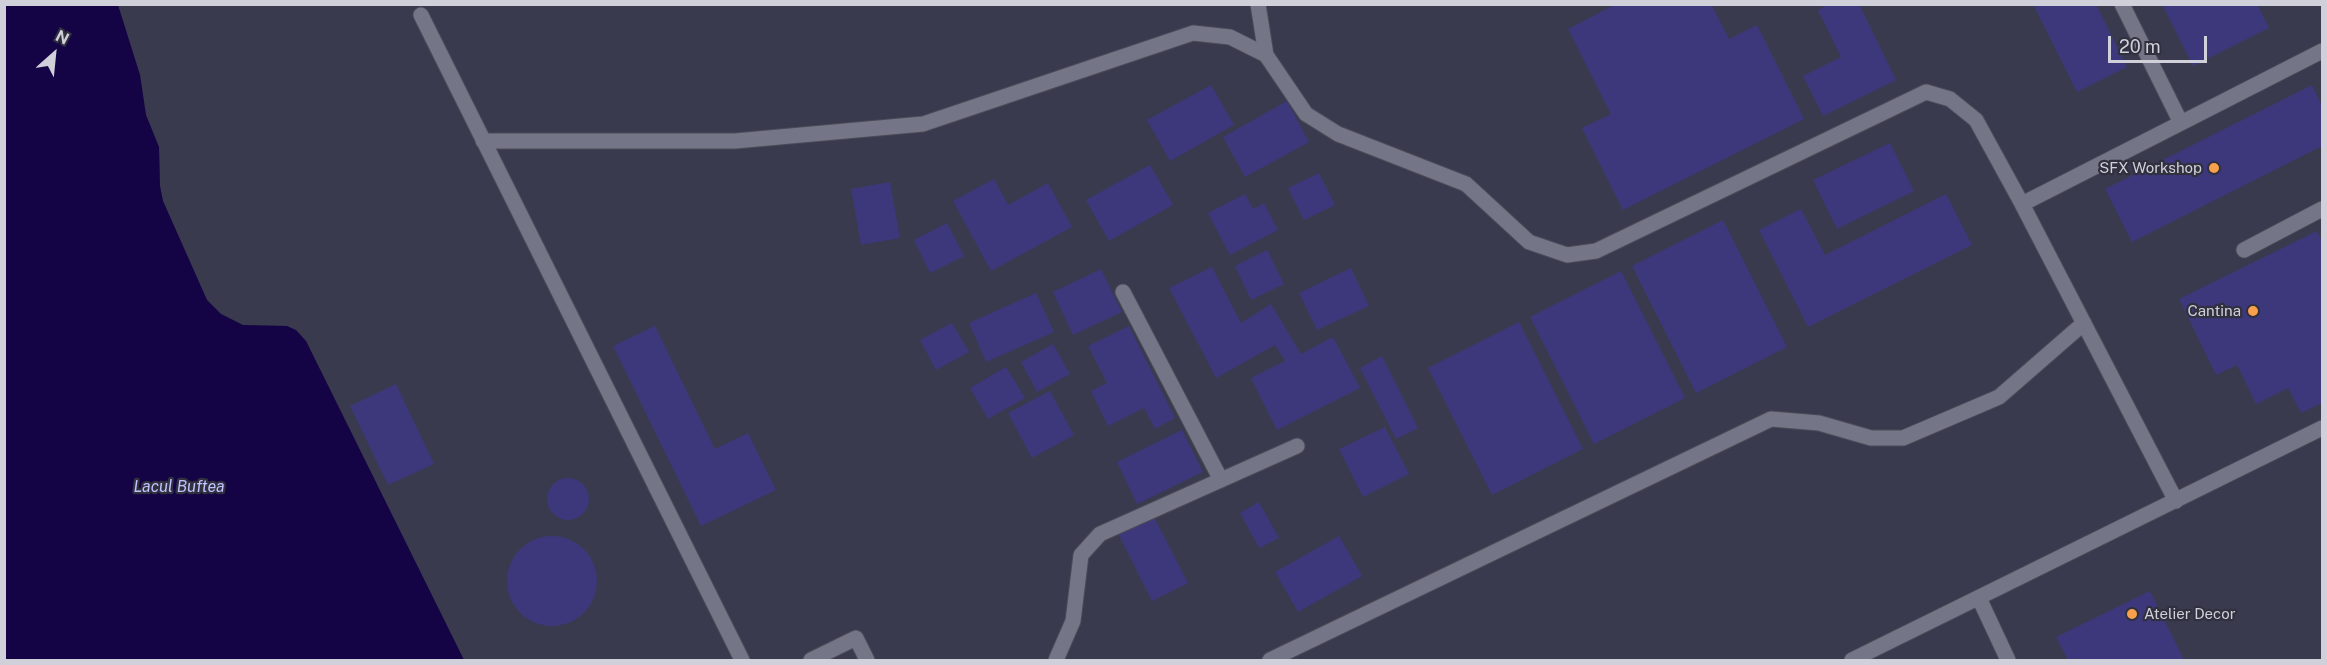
<!DOCTYPE html>
<html>
<head>
<meta charset="utf-8">
<style>
  body { margin:0 }
  #map { position:relative; width:2327px; height:665px; overflow:hidden; background:#30303f; font-family:"Public Sans",sans-serif }
  canvas { display:block }
  .frame { position:absolute; inset:0; border:6px solid #d0d0da; pointer-events:none }
  .north { position:absolute; left:24px; top:24px; width:60px; height:60px; -webkit-text-stroke:4px #30303f; paint-order:stroke; rotate:27deg; font-size:16px; font-weight:700; line-height:24px; text-align:center; color:#d0d0da }
  .north::after { content:''; display:block; margin:auto; width:21px; height:27px; background:#d0d0da; clip-path:polygon(50% 0,100% 100%,50% 72%,0 100%) }
  .scale { position:absolute; left:2108px; top:36px; width:99px; height:27px; box-sizing:border-box; border:3px solid #d0d0da; border-top:0; padding-left:8px; font-size:18px; line-height:21px; white-space:nowrap; color:#d0d0da; -webkit-text-stroke:4px #30303f; paint-order:stroke }
</style>
</head>
<body>
<div id="map">
<canvas width="2327" height="665"></canvas>
<div class="frame"></div>
<div class="north">N</div>
<div class="scale">20 m</div>
</div>
<script>
const ctx = document.querySelector('canvas').getContext('2d');
ctx.lineJoin = 'round';
function paint(path, color) { ctx.fillStyle = color; ctx.fill(path, 'evenodd'); }
function strokePath(path, color, width, dash) { ctx.strokeStyle = color; ctx.lineWidth = width; ctx.lineCap = dash ? 'butt' : 'round'; ctx.setLineDash(dash || []); ctx.stroke(path); }
function write(font, color, halo, rows, align = 'center') {
  ctx.font = font + ' "Public Sans",sans-serif'; ctx.lineWidth = 4.5; ctx.setLineDash([]); ctx.textBaseline = 'middle'; ctx.strokeStyle = halo; ctx.fillStyle = color; for (const [text, x, y, turn = 0] of rows) {
    ctx.save(); ctx.translate(x, y); ctx.rotate((+turn || 0) * Math.PI / 180); ctx.textAlign = isNaN(turn) ? turn : align; if (halo) ctx.strokeText(text, 0, 0); ctx.fillText(text, 0, 0); ctx.restore();
  }
}
paint(new Path2D(`
  M118 5H2322V660H464L306 341 287 326 243 325 221 314 207 300 163 201 160 186 159 147 146 115 140 75Z`), '#393a4e');
paint(new Path2D(`
  M4 5H118L140 75 146 115 159 147 160 186 163 201 207 300 221 314 243 325 287 326 296 330 306 341 464 660H5Z`), '#150445');
paint(new Path2D(`
  M1616 4H1711L1729 39 1757 25 1804 119 1623 210 1582 128 1611 114 1568 29Z
  M1828 4H1859L1896 80 1823 116 1803 76 1841 57 1818 10Z
  M2033 4H2096L2127 67 2077 92Z
  M2162 4H2257L2269 28 2193 66Z
  M1211 85 1234 125 1170 161 1147 120Z
  M2312 85 2322 106V146L2132 242 2105 189Z
  M1287 101 1309 142 1245 177 1223 137Z
  M1890 143 1914 191 1837 229 1813 180Z
  M1150 165 1173 205 1109 241 1086 200Z
  M1319 173 1335 205 1304 220 1288 188Z
  M994 179 1008 205 1048 183 1072 227 991 271 953 201Z
  M890 182 900 238 861 245 851 189Z
  M1245 194 1253 209 1264 203 1278 230 1230 255 1208 213Z
  M1946 194 1972 245 1808 327 1759 230 1801 209 1825 255Z
  M1723 220 1787 347 1696 393 1632 266Z
  M947 223 964 256 930 273 914 240Z
  M2317 231 2322 242V403L2301 413 2288 388 2256 404 2237 365 2216 375 2179 299Z
  M1267 250 1284 284 1251 300 1235 266Z
  M1212 267 1241 323 1271 304 1301 354 1333 337 1360 388 1277 430 1251 378 1285 361 1275 345 1216 378 1169 288Z
  M1351 268 1369 306 1317 330 1299 293Z
  M1101 269 1122 312 1073 335 1053 292Z
  M1621 271 1685 398 1594 444 1530 317Z
  M1036 293 1054 332 986 362 969 323Z
  M1519 322 1583 449 1492 495 1428 368Z
  M952 323 969 352 936 370 920 340Z
  M655 326 715 449 748 433 776 490 701 526 613 346Z
  M1129 326 1175 418 1155 429 1144 408 1108 426 1091 391 1107 383 1088 346Z
  M1053 344 1070 374 1037 392 1021 362Z
  M1382 356 1418 428 1396 439 1360 368Z
  M1006 367 1025 398 988 419 970 388Z
  M396 384 434 464 388 485 350 406Z
  M1050 391 1074 435 1032 458 1008 413Z
  M1385 427 1409 474 1363 497 1339 449Z
  M1182 430 1203 472 1137 504 1117 462Z
  M547 499a21 21 0 1 1 42 0a21 21 0 1 1-42 0Z
  M1259 502 1279 538 1259 548 1240 513Z
  M1153 515 1188 583 1152 601 1118 533Z
  M1339 536 1362 576 1298 612 1275 572Z
  M507 581a45 45 0 1 1 90 0a45 45 0 1 1-90 0Z
  M2150 591 2184 660H2068L2056 637Z`), '#3d387b');
const minor = new Path2D(`
  M1258 4 1266 55 1306 114 1338 134 1466 184 1529 242 1567 255 1596 251 1926 92 1950 99 1976 120 2022 204 2176 501
  M2122 4 2181 123 2322 51
  M421 15 742 660
  M483 141H735L923 124 1193 33 1230 37 1266 55
  M2022 204 2181 123
  M2244 250 2322 209
  M1123 292 1221 480
  M1979 598 2008 660
  M811 660 856 638 867 660
  M1056 660 1073 621 1081 555 1100 534 1297 446
  M1270 660 1771 419 1819 423 1871 438H1903L1999 397 2084 323
  M1852 660 2322 428`);
strokePath(minor, '#4c4c58', 17);
strokePath(minor, '#747586', 15);
for (const [x, y, r, color] of [
  [2214,168,6,"#f8a04b"],
  [2253,311,6,"#f8a04b"],
  [2132,614,6,"#f8a04b"]
]) { const dot = new Path2D(); dot.arc(x, y, r, 0, 2 * Math.PI); ctx.fillStyle = color; ctx.fill(dot); strokePath(dot, '#30303f', 2); }
write('15px', '#d0d0da', '#30303f', [
  ["SFX Workshop",2202,168],
  ["Cantina",2241,311],
  ["Atelier Decor",2144,614,"left"]
], 'right');
write('italic 16px', '#c1c3ff', '#30303f', [
  ["Lacul Buftea",179,487]
]);
</script>
</body>
</html>
